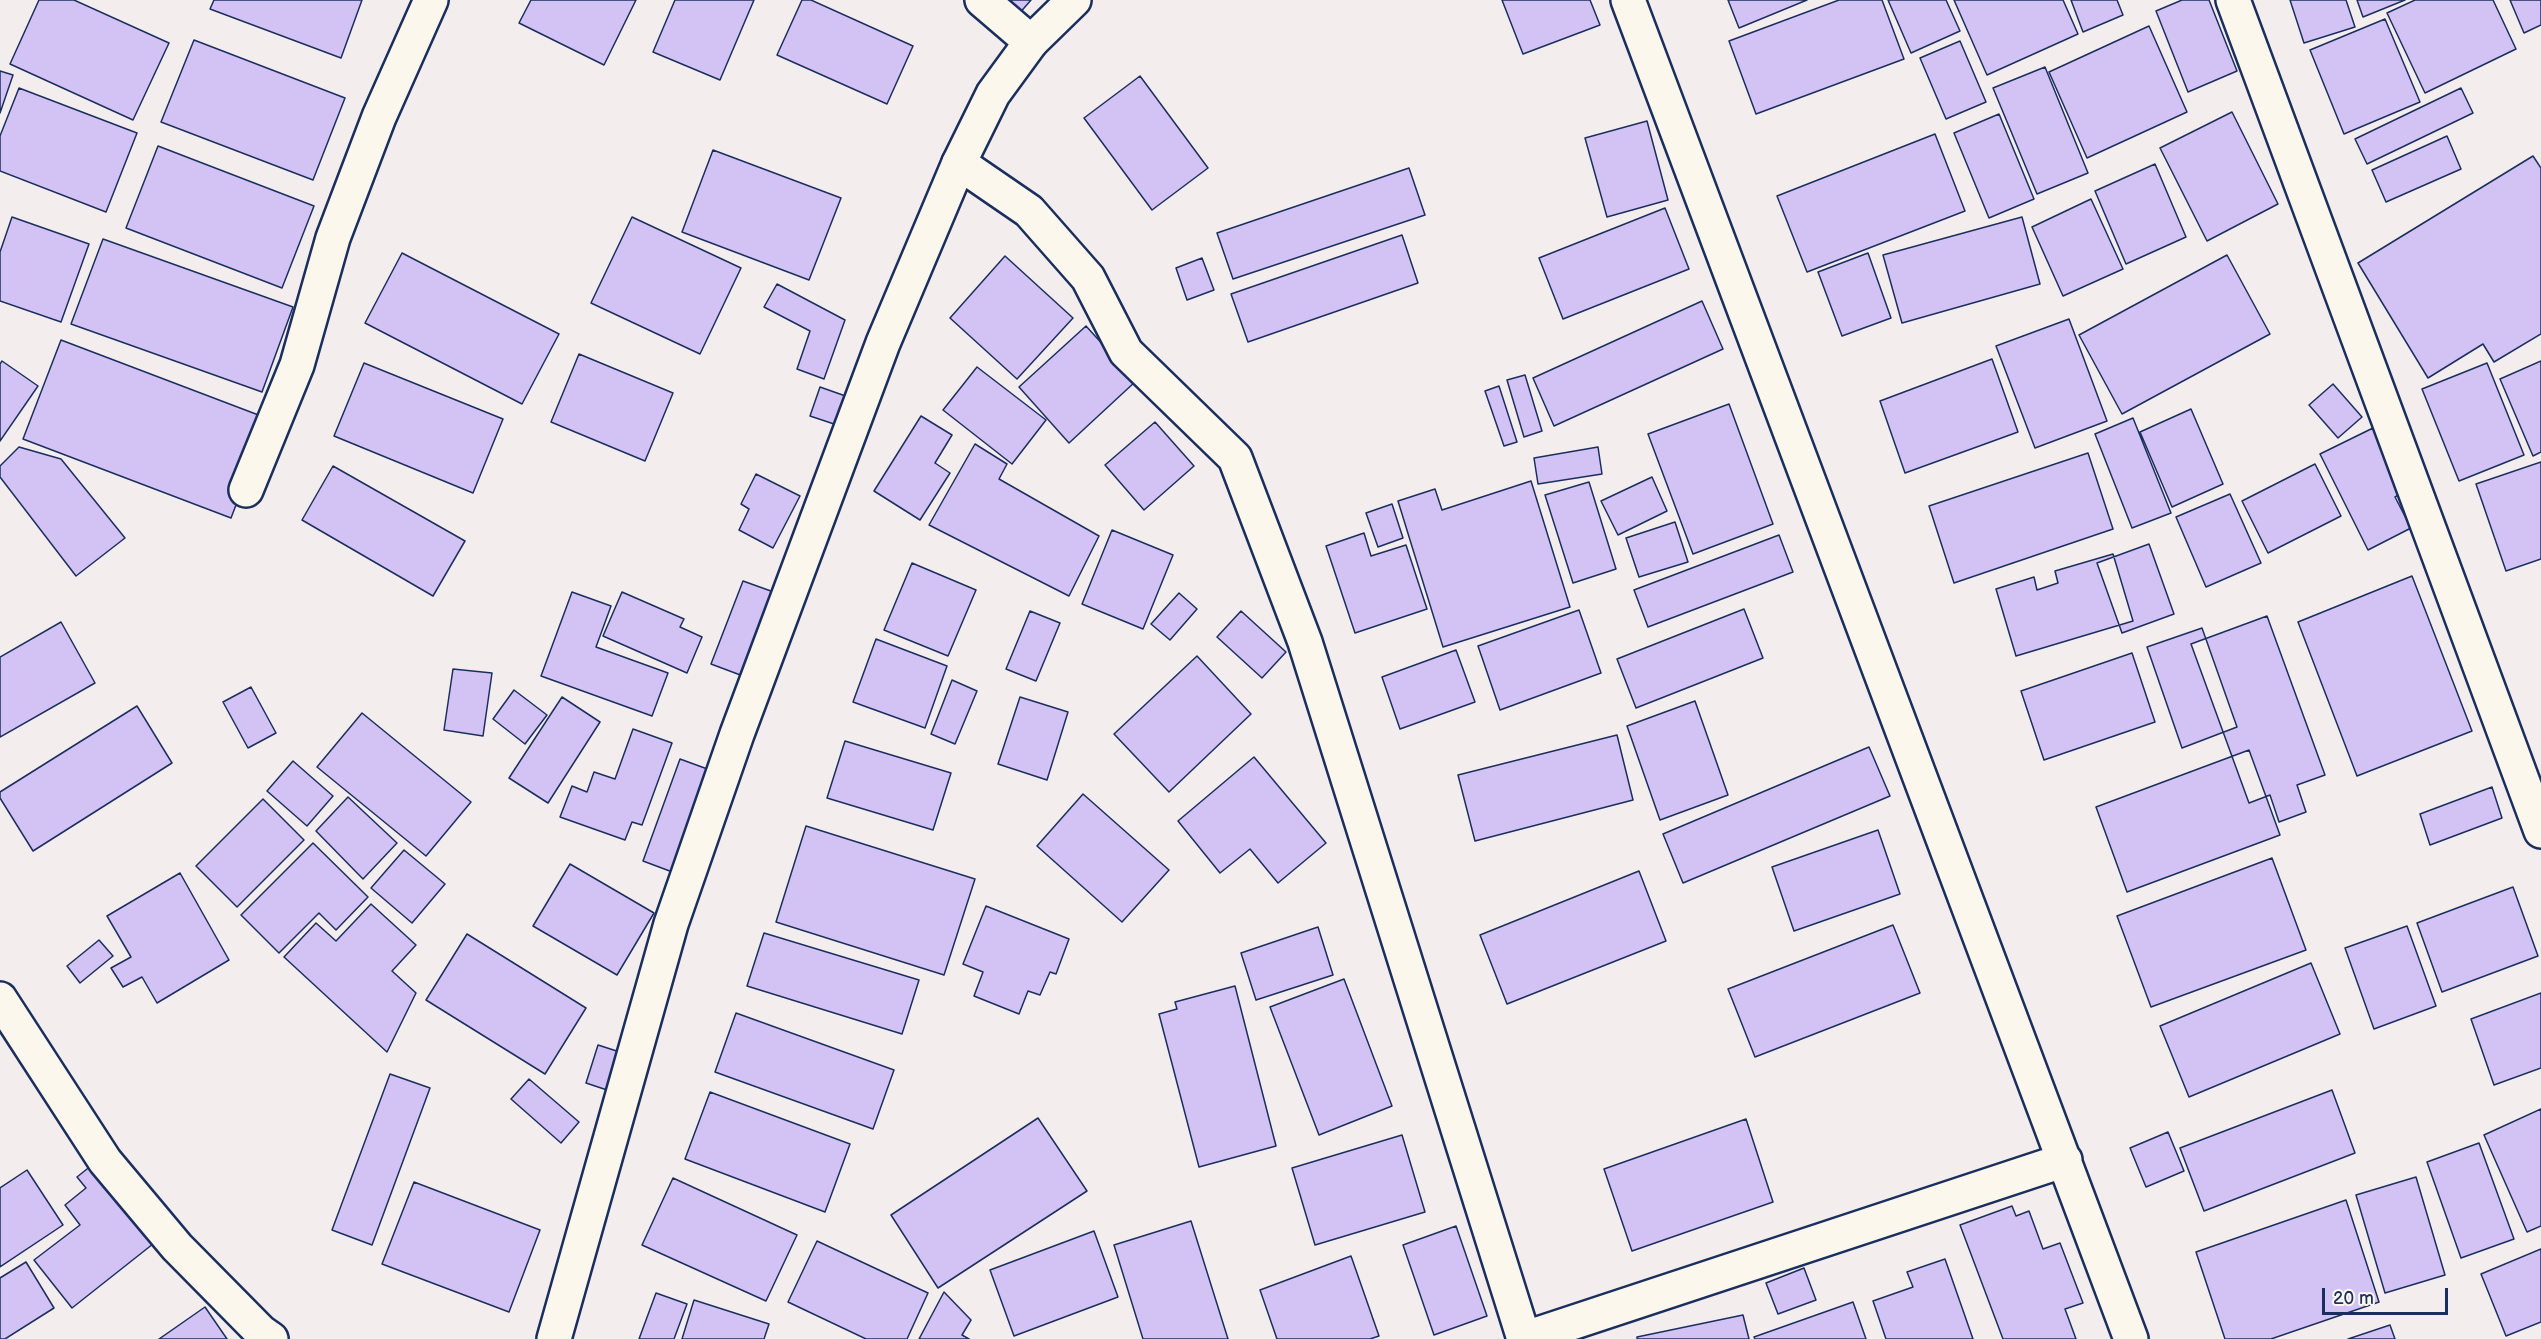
<!DOCTYPE html>
<html>
<head>
<meta charset="utf-8">
<style>
  body { margin:0 }
  #map { position:relative; width:2541px; height:1339px; overflow:hidden; background:#f3edee; font-family:"Balsamiq Sans",sans-serif }
  canvas { display:block }
  .scale { position:absolute; left:2322px; top:1288px; width:126px; height:27px; box-sizing:border-box; border:3px solid #1b2f5e; border-top:0; padding-left:8px; font-size:18px; line-height:21px; white-space:nowrap; color:#1b2f5e; -webkit-text-stroke:4px #fbf7ec; paint-order:stroke }
</style>
</head>
<body>
<div id="map">
<canvas width="2541" height="1339"></canvas>
<div class="scale">20 m</div>
</div>
<script>
const ctx = document.querySelector('canvas').getContext('2d');
ctx.lineJoin = 'round';
function paint(path, color) { ctx.fillStyle = color; ctx.fill(path, 'evenodd'); }
function strokePath(path, color, width, dash) { ctx.strokeStyle = color; ctx.lineWidth = width; ctx.lineCap = dash ? 'butt' : 'round'; ctx.setLineDash(dash || []); ctx.stroke(path); }
const building = new Path2D(`
  M39 0H74L169 43 133 120 10 64Z
  M214 0H362L341 58 210 9Z
  M531 0H636L604 65 519 23Z
  M675 0H754L720 80 653 52Z
  M802 0H811L913 46 887 104 777 55Z
  M1000 0H1031L1018 15Z
  M1502 0H1590L1600 25 1523 54Z
  M1728 0H1807L1739 28Z
  M1839 0H1882L1904 59 1756 114 1729 41Z
  M1888 0H1946L1960 31 1911 53Z
  M1954 0H2063L2078 34 1987 75Z
  M2071 0H2117L2123 15 2083 32Z
  M2182 0H2209L2237 71 2188 92 2156 11Z
  M2290 0H2346L2355 27 2304 43Z
  M2357 0H2405L2363 17Z
  M2415 0H2493L2516 49 2425 93 2387 13Z
  M2510 0H2541V25L2524 33Z
  M2385 19 2420 102 2344 134 2310 50Z
  M2149 26 2187 112 2087 158 2049 72Z
  M194 40 345 98 313 180 161 122Z
  M1960 41 1986 102 1946 119 1920 58Z
  M2045 67 2088 173 2037 194 1993 88Z
  M0 71 13 75 0 113Z
  M1140 76 1208 168 1152 210 1084 118Z
  M19 88 137 133 106 212 0 171V136Z
  M2461 88 2473 113 2367 164 2355 139Z
  M2232 112 2278 204 2207 241 2160 148Z
  M1999 114 2034 199 1989 218 1954 133Z
  M1647 121 1668 200 1607 217 1585 138Z
  M1935 134 1965 211 1807 272 1777 196Z
  M2447 136 2461 169 2386 202 2372 170Z
  M158 146 314 206 282 288 126 228Z
  M713 150 841 198 809 280 682 232Z
  M2533 156 2541 168V334L2494 362 2483 344 2428 378 2358 263Z
  M2155 164 2186 237 2126 264 2095 191Z
  M1409 168 1425 215 1233 279 1217 233Z
  M2091 199 2123 269 2063 296 2032 227Z
  M1665 208 1689 269 1563 319 1539 258Z
  M12 217 89 244 61 322 0 301V252Z
  M632 217 741 268 700 354 591 303Z
  M2022 217 2040 284 1902 323 1883 255Z
  M1402 235 1418 283 1248 342 1231 294Z
  M103 239 293 307 262 392 71 324Z
  M402 253 559 334 522 404 365 323Z
  M1868 253 1891 318 1842 336 1818 272Z
  M2227 255 2270 334 2122 414 2079 335Z
  M1005 256 1073 318 1017 379 950 318Z
  M1202 258 1214 290 1187 300 1176 268Z
  M777 284 845 320 824 379 797 369 810 331 764 307Z
  M1702 301 1723 349 1554 426 1533 378Z
  M2069 319 2107 421 2035 448 1996 346Z
  M1086 326 1136 381 1069 443 1019 387Z
  M61 340 269 419 231 518 23 439Z
  M579 354 673 393 645 461 551 422Z
  M1992 359 2018 432 1905 473 1880 401Z
  M2 361 38 386 0 441V364Z
  M2541 361V452L2533 456 2500 379Z
  M364 363 503 419 473 493 334 436Z
  M2487 363 2524 455 2459 481 2422 389Z
  M977 367 1046 420 1012 464 943 410Z
  M1525 375 1542 431 1524 437 1507 380Z
  M2333 384 2362 417 2338 438 2309 405Z
  M1499 386 1517 442 1504 446 1485 391Z
  M820 387 854 399 843 427 810 416Z
  M1729 404 1773 524 1693 554 1648 434Z
  M2191 409 2223 484 2172 507 2140 432Z
  M921 416 952 435 935 463 950 473 920 520 874 491Z
  M2133 418 2171 513 2132 528 2095 434Z
  M1155 422 1194 466 1144 510 1105 465Z
  M2373 428 2404 492 2395 497 2411 528 2368 550 2320 454Z
  M975 444 1007 464 999 479 1099 536 1069 596 929 525Z
  M19 447 61 459 125 538 76 576 0 477V466Z
  M1598 447 1602 474 1538 484 1534 458Z
  M2088 453 2113 529 1954 583 1929 506Z
  M2541 462V559L2506 571 2476 484Z
  M2315 464 2341 516 2268 553 2242 501Z
  M333 466 465 541 433 596 302 520Z
  M756 474 800 496 773 548 739 530 749 509 741 504Z
  M1652 477 1667 511 1618 535 1601 501Z
  M1531 481 1570 607 1443 647 1398 501 1435 489 1442 510Z
  M1589 482 1616 569 1573 583 1545 495Z
  M2230 494 2261 563 2206 587 2176 517Z
  M1392 504 1403 538 1378 547 1366 513Z
  M1675 522 1688 562 1639 577 1626 538Z
  M1112 530 1173 555 1143 629 1082 604Z
  M1364 533 1371 556 1406 545 1427 609 1355 633 1326 546Z
  M1779 535 1793 572 1648 627 1634 590Z
  M2149 544 2174 614 2122 633 2097 563Z
  M2113 554 2133 621 2016 656 1996 589 2034 577 2037 590 2058 583 2055 571Z
  M912 563 976 590 948 656 884 630Z
  M2412 576 2472 731 2357 776 2298 622Z
  M743 581 782 595 751 679 711 664Z
  M572 592 611 606 596 647 668 673 652 716 541 676Z
  M622 592 684 619 680 627 702 637 687 673 603 636Z
  M1179 593 1197 609 1170 640 1151 624Z
  M1744 609 1763 658 1636 708 1617 659Z
  M1579 610 1601 673 1500 710 1478 646Z
  M1030 611 1060 623 1036 681 1006 669Z
  M1241 611 1286 652 1262 678 1217 637Z
  M2267 616 2325 775 2297 785 2306 812 2279 822 2270 795 2249 803 2191 644Z
  M61 622 95 683 0 737V657Z
  M2202 628 2237 727 2182 748 2147 647Z
  M876 639 947 666 925 728 853 702Z
  M1456 650 1475 702 1400 729 1382 677Z
  M2132 653 2155 722 2044 760 2021 691Z
  M1197 656 1251 714 1169 792 1114 734Z
  M453 669 492 673 483 736 444 730Z
  M952 680 977 691 955 744 931 734Z
  M251 687 276 733 248 748 223 702Z
  M514 690 547 715 525 744 493 719Z
  M562 697 600 722 548 803 509 778Z
  M1020 697 1068 712 1047 780 998 764Z
  M1695 701 1728 795 1660 820 1627 726Z
  M137 706 172 763 33 851 0 798V792Z
  M362 713 471 802 426 856 317 767Z
  M633 729 672 743 642 825 632 822 625 840 560 817 572 786 587 792 594 772 615 779Z
  M1617 735 1633 800 1475 841 1458 775Z
  M845 741 951 773 933 830 827 798Z
  M1869 747 1890 796 1683 883 1663 834Z
  M2249 750 2280 835 2127 892 2096 807Z
  M1254 757 1326 843 1278 883 1250 849 1220 873 1178 821Z
  M680 759 721 774 683 876 643 861Z
  M293 761 333 796 307 826 267 791Z
  M2492 787 2502 818 2430 845 2420 814Z
  M1083 794 1169 870 1122 922 1037 846Z
  M348 797 397 843 363 879 316 831Z
  M263 799 304 840 237 907 196 866Z
  M806 826 975 879 944 975 776 922Z
  M1878 830 1900 894 1794 931 1772 867Z
  M313 843 368 897 336 930 319 913 279 953 241 915Z
  M404 850 445 884 412 923 371 888Z
  M2272 858 2306 950 2151 1007 2117 916Z
  M570 864 654 913 617 975 533 926Z
  M1639 871 1666 941 1507 1004 1480 935Z
  M180 873 229 960 157 1003 142 977 123 987 111 968 131 957 107 916Z
  M2513 887 2538 956 2442 992 2417 923Z
  M371 904 416 945 392 971 416 993 387 1052 284 957 316 923 336 941Z
  M986 906 1069 939 1056 974 1050 972 1040 995 1028 991 1019 1014 974 996 983 972 963 964Z
  M1893 925 1920 993 1755 1057 1728 989Z
  M2407 926 2436 1006 2374 1029 2345 948Z
  M1318 927 1333 975 1256 1000 1241 953Z
  M764 933 919 980 902 1034 747 986Z
  M467 934 586 1008 545 1074 426 1000Z
  M99 940 113 956 80 983 67 966Z
  M2311 963 2340 1034 2189 1097 2160 1026Z
  M1344 979 1392 1106 1319 1135 1270 1007Z
  M1235 986 1276 1146 1199 1167 1159 1014 1177 1009 1175 1002Z
  M2541 993V1068L2494 1085 2471 1019Z
  M736 1013 894 1070 873 1129 715 1072Z
  M598 1045 626 1054 613 1092 586 1083Z
  M390 1074 430 1088 372 1245 332 1230Z
  M529 1079 579 1122 561 1143 511 1099Z
  M2332 1090 2355 1153 2204 1211 2180 1148Z
  M710 1092 850 1144 825 1212 685 1159Z
  M2541 1109V1226L2527 1232 2484 1135Z
  M1038 1118 1087 1191 938 1288 891 1215Z
  M1746 1119 1773 1202 1632 1251 1604 1169Z
  M2168 1132 2184 1171 2146 1187 2130 1148Z
  M1402 1135 1425 1212 1315 1245 1292 1168Z
  M2479 1143 2514 1239 2461 1258 2427 1162Z
  M97 1161 158 1240 72 1308 34 1260 80 1225 65 1205 86 1188 77 1177Z
  M27 1170 63 1225 0 1267V1188Z
  M2416 1177 2445 1275 2385 1293 2356 1195Z
  M673 1178 797 1235 766 1301 642 1245Z
  M414 1182 540 1230 509 1312 382 1264Z
  M2346 1200 2379 1302 2271 1339H2225L2196 1252Z
  M2012 1206 2016 1216 2029 1211 2043 1249 2060 1243 2083 1303 2065 1309 2076 1339H2003L1960 1225Z
  M1191 1221 1228 1339H1143L1114 1245Z
  M1456 1226 1487 1316 1434 1335 1403 1245Z
  M1094 1231 1118 1297 1014 1336 990 1270Z
  M817 1241 928 1293 907 1339H866L788 1302Z
  M2541 1249V1322L2506 1336 2481 1274Z
  M1351 1256 1379 1336 1370 1339H1277L1260 1290Z
  M1945 1259 1973 1339H1886L1873 1301 1913 1287 1907 1272Z
  M26 1262 54 1308 5 1339H0V1278Z
  M1804 1268 1816 1300 1778 1314 1766 1283Z
  M944 1292 971 1320 962 1335 969 1339H919Z
  M656 1293 687 1304 674 1339H639Z
  M694 1300 769 1324 764 1339H682Z
  M1853 1302 1866 1339H1755L1754 1337Z
  M205 1307 227 1339H159Z
  M1743 1315 1749 1339H1637V1337Z
  M2390 1325 2395 1339H2348Z`);
paint(building, '#d3c3f4');
strokePath(building, '#1b2f5e', 1.5);
const minor = new Path2D(`
  M982 0 1031 42
  M1628 0 2131 1339
  M2233 0 2541 831
  M959 163 1029 211 1088 278 1126 352 1235 458 1305 642 1524 1339
  M246 490 297 365 333 238 379 117 431 0
  M1523 1339 2065 1160`);
const tertiary = new Path2D(`
  M0 999 105 1161 177 1247 261 1332 271 1339
  M554 1339 671 924 737 734 883 343 959 163 993 94 1031 42 1074 0`);
strokePath(minor, '#1b2f5e', 38);
strokePath(tertiary, '#1b2f5e', 38);
strokePath(minor, '#fbf7ec', 33);
strokePath(tertiary, '#fbf7ec', 33);
</script>
</body>
</html>
